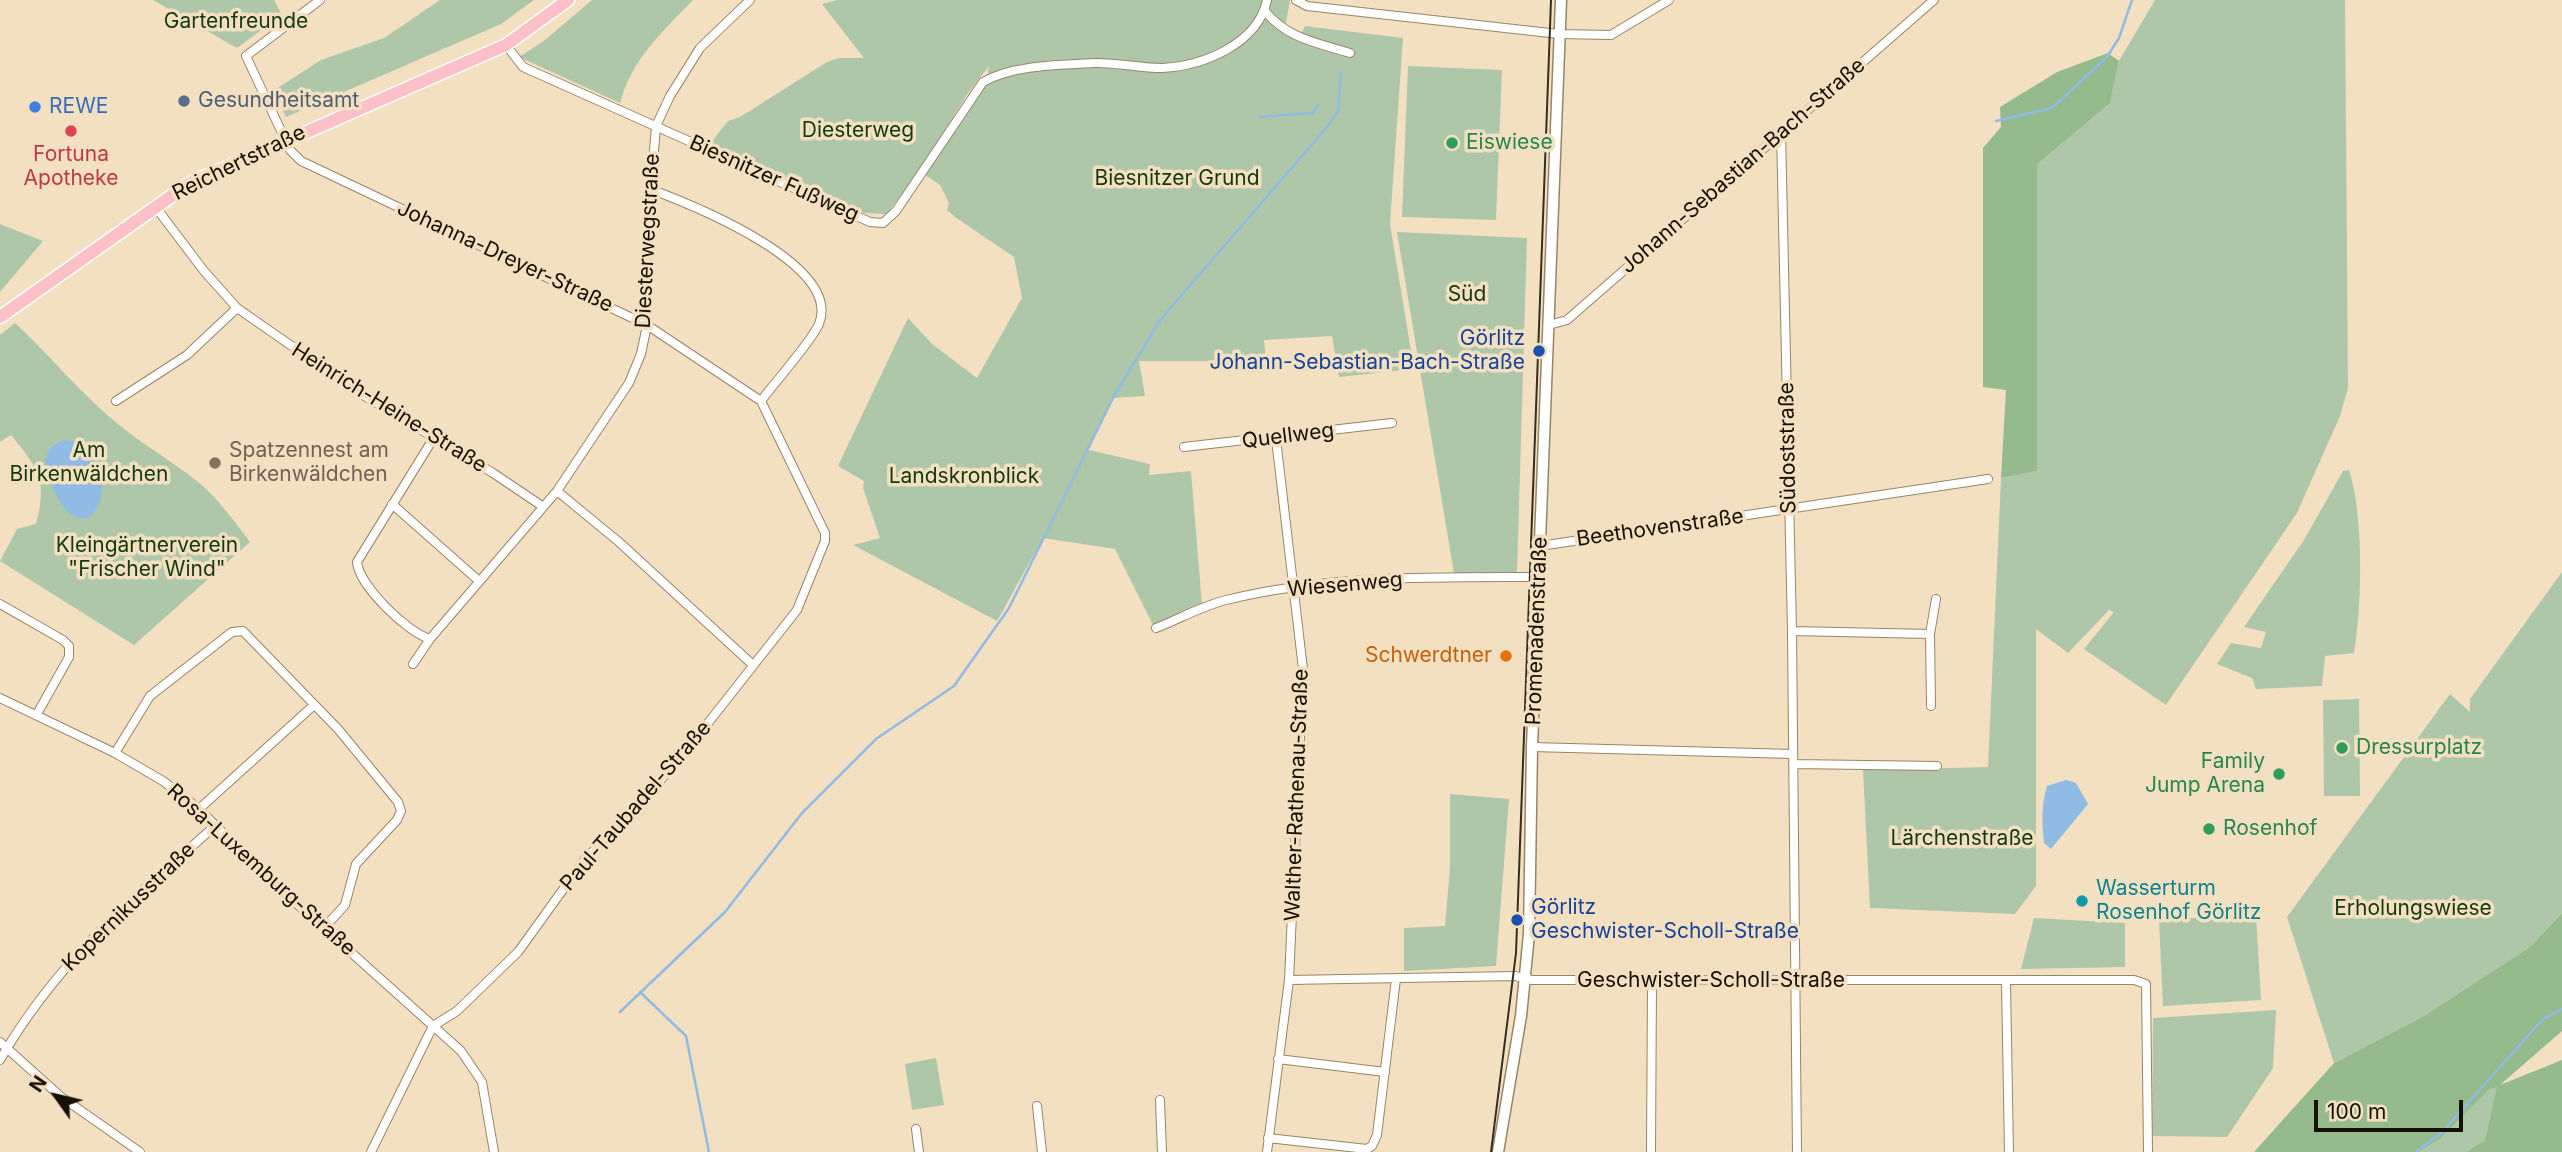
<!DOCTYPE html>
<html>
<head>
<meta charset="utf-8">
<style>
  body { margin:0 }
  #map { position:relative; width:2562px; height:1152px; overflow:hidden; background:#f3e0c1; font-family:Inter,sans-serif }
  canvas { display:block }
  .north { position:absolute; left:21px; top:1061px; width:70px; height:70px; -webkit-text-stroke:5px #f3e0c1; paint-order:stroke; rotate:304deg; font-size:19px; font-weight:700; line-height:28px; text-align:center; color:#161005 }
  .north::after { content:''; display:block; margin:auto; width:24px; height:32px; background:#161005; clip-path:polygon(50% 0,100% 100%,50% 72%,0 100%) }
  .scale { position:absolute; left:2314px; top:1100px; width:149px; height:32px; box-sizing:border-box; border:4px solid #161005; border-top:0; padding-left:9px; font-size:21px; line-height:24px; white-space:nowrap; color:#161005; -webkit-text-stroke:5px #f3e0c1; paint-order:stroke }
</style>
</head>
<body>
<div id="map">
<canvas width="2562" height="1152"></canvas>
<div class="north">N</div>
<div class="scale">100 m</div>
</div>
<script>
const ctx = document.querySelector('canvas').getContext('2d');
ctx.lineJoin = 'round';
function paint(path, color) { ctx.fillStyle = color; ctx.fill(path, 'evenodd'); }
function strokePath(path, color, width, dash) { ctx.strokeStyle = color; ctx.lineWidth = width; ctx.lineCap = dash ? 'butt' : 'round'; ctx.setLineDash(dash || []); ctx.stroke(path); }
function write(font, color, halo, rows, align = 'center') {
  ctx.font = font + ' Inter,sans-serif'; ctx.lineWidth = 7; ctx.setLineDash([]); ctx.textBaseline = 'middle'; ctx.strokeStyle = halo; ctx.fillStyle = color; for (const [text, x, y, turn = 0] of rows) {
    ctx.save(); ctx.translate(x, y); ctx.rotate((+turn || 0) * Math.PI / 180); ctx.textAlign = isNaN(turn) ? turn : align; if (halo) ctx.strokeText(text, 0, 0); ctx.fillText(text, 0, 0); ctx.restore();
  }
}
paint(new Path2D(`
  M153 0H274L282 15 237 48Z
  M440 0H534L501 24 286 117 273 91 321 60 384 38Z
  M592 0H693C663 31 631 60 620 103L519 57 545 40Z
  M838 0H1290L1284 34 1299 38 1305 26 1403 38 1390 224 1414 369 1339 377 1332 336 1264 340 1266 361H1139L1145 396 1112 398 1089 450 1150 464 1149 475 1191 471 1202 605 1153 625 1115 549 1043 538 997 621 853 545 880 538 863 488 864 481 838 466 908 318 932 344 977 378 1022 298 1014 257 955 217 947 210 949 203 940 185 924 174 986 84 989 66 968 93 915 178 886 214 864 213 710 144 728 121 740 117 827 62 839 58H864L822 4Z
  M2155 0H2345L2348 388 2340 416 2297 513 2166 705 2084 649 2114 612 2109 610 2068 653 2036 629V886L2015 914 1870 908 1863 770 1988 767 2001 478 2037 471V163L2110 103 2119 61Z
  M1408 66 1502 70 1496 220 1402 217Z
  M0 224 43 241 0 292Z
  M1397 232 1527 238 1517 573H1454Z
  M15 323C52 357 83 397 123 428 147 447 173 462 197 481 218 498 234 521 250 542L134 645 0 561 17 529 36 524C48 480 38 468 11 435L0 442V335Z
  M2349 470C2364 515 2362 606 2354 653L2325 656 2322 686 2256 689 2252 678 2217 664 2231 643 2261 648 2266 632 2244 627 2304 540 2343 471Z
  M2562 572V913L2530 947 2422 1017 2334 1063 2287 917 2450 694 2470 712V699Z
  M2359 699 2360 796H2324L2323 700Z
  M1450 794 1509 799 1496 966 1404 971V928L1445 926 1450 868Z
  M2256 914 2261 1000 2163 1006 2159 920Z
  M2034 918 2125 923V967L2021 969Z
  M2276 1010 2273 1068 2227 1137 2152 1136 2153 1018Z
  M936 1058 944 1105 912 1110 905 1064Z
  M2498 1086 2485 1140 2466 1152H2419L2440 1139 2489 1088Z`), '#aec7a9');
paint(new Path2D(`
  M2108 53 2119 61 2110 103 2037 164V471L2001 478 2006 390 1983 387V148L2001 127 2000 107 2057 72Z
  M2562 913V1031L2500 1085 2562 1060V1152H2466L2485 1140 2497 1087 2489 1089 2440 1139 2419 1152H2254L2334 1063 2422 1017 2530 947Z`), '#95bb8d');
paint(new Path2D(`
  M64 440 79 442C99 464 114 493 89 518 85 518 81 519 78 518 60 512 41 471 47 454 50 446 57 443 64 440Z
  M2066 780 2076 783 2088 804 2051 849 2044 843C2042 822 2041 806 2047 786Z`), '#8fbbe5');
strokePath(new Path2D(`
  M1259 117 1313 113 1318 105
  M1996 121 2052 108 2107 57 2119 38 2132 0
  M640 992 686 1036 709 1152
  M620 1012 725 912 802 813 876 739 954 686 1009 608 1115 394 1161 319 1328 126 1338 111 1341 73
  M2416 1152 2441 1133 2543 1019 2562 1009`), '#8fbbe5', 2.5);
const street = new Path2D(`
  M320 0 246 56 290 150 301 161 647 325 761 401
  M1296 0 1307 6 1559 34 1611 35 1669 0
  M1265 11C1286 38 1318 43 1350 53
  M506 45 523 67 852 214 870 222 883 223 896 211 983 82C1013 65 1058 65 1093 63 1116 62 1139 68 1162 68 1203 66 1258 44 1267 0
  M1781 131 1792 631 1797 1152
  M650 189C690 204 843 264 819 324 812 341 774 383 761 401
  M154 205 204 271 237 308 358 392 493 473 542 506
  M1549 325 1567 320 1934 0
  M116 401 187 355 237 308
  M1184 447 1392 423
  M557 491 619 542 753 665
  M392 504 479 581
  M1540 546 1988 479
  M0 604 63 640 69 646V657L37 714
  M1156 628C1179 619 1202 606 1226 600 1327 575 1436 577 1539 577
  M1792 631 1930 634 1931 706
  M1930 634 1936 599
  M430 639C408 633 359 586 357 562L433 439
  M413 664 430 639 557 491 629 383 641 354 647 325 643 289 656 126 670 96 700 48 750 0
  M0 698 115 753 163 781 199 809 278 887 461 1051 482 1082 494 1152
  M1532 747 1793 754
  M115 753 150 696 232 632 243 631 338 729 398 802 401 811 397 820 356 864 345 905 324 928
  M1793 764 1937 766
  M199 809 314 705
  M1289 980 1515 976 1532 980H2134L2146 984 2148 1152
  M2006 982 2009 1152
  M0 1042 60 1096 140 1152
  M1278 1059 1385 1072
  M0 1060C57 961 131 900 215 826
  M1160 1100 1162 1152
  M1037 1106 1042 1152
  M916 1129 919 1152
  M1268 1138 1367 1149 1372 1146 1377 1135 1396 979
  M371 1152 433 1026 457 1011 518 952 585 859 620 826 686 751 797 610 825 541V533L761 401
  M1267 1152 1289 980 1303 669 1276 439
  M1651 1152 1652 982`);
const secondary = new Path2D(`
  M1498 1152 1521 1016 1529 934 1532 747 1561 0`);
const primary = new Path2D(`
  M0 317 190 183 506 45 568 0`);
strokePath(street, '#978568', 10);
strokePath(secondary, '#978568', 13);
strokePath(primary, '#fff', 15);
strokePath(street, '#fff', 8);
strokePath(secondary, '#fff', 10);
strokePath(primary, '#fcc0c9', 12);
strokePath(new Path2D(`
  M1491 1152 1516 953 1551 0`), '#352d1f', 2);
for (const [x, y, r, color] of [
  [184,101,7,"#5c6f8a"],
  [35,107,7,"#3f7fe0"],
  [71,131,7,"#e0444e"],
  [1452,143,7,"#2e9e5b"],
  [1539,351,7,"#1a4fb4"],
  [215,463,7,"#8d6e63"],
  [1506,656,7,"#e8710a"],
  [2342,748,7,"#2e9e5b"],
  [2279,774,7,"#2e9e5b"],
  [2209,829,7,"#2e9e5b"],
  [2082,901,7,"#0f9aa8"],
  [1517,920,7,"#1a4fb4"]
]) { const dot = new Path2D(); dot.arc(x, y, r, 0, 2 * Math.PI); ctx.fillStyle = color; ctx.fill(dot); strokePath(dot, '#f3e0c1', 2.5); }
write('21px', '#143a0c', '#f3e0c1', [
  ["Gartenfreunde",236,22],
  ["Diesterweg",858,131],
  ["Biesnitzer Grund",1177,179],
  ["Süd",1467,295],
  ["Am",89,451],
  ["Birkenwäldchen",89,475],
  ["Landskronblick",964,477],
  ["Kleingärtnerverein",147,546],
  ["\"Frischer Wind\"",147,570],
  ["Lärchenstraße",1962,839],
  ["Erholungswiese",2413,909]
]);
write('21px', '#4e5e75', '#f3e0c1', [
  ["Gesundheitsamt",198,101]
], 'left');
write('21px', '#366cbe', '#f3e0c1', [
  ["REWE",49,107]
], 'left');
write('21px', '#27864d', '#f3e0c1', [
  ["Eiswiese",1466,143],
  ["Dressurplatz",2356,748],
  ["Family",2265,762,"right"],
  ["Jump Arena",2265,786,"right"],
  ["Rosenhof",2223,829]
], 'left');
write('21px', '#be3a42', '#f3e0c1', [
  ["Fortuna",71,155],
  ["Apotheke",71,179]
]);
write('21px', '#161005', '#f3e0c1', [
  ["Reichertstraße",239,163,-26],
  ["Johann-Sebastian-Bach-Straße",1743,166,-41],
  ["Biesnitzer Fußweg",774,179,24],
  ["Diesterwegstraße",648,241,-87],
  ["Johanna-Dreyer-Straße",505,257,25],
  ["Heinrich-Heine-Straße",389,408,32],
  ["Quellweg",1288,436,-7],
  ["Südoststraße",1788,448,-91],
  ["Beethovenstraße",1660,528,-8],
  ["Wiesenweg",1345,585,-5],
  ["Promenadenstraße",1537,631,-88],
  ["Walther-Rathenau-Straße",1297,795,-88],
  ["Paul-Taubadel-Straße",636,806,-49],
  ["Rosa-Luxemburg-Straße",261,870,42],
  ["Kopernikusstraße",129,907,-44],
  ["Geschwister-Scholl-Straße",1711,981]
]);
write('21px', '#164399', '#f3e0c1', [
  ["Görlitz",1525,339],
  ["Johann-Sebastian-Bach-Straße",1525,363],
  ["Görlitz",1531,908,"left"],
  ["Geschwister-Scholl-Straße",1531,932,"left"]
], 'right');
write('21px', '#785e54', '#f3e0c1', [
  ["Spatzennest am",229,451],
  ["Birkenwäldchen",229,475]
], 'left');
write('21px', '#c56008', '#f3e0c1', [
  ["Schwerdtner",1492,656]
], 'right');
write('21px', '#0d838f', '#f3e0c1', [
  ["Wasserturm",2096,889],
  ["Rosenhof Görlitz",2096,913]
], 'left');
</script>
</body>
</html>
